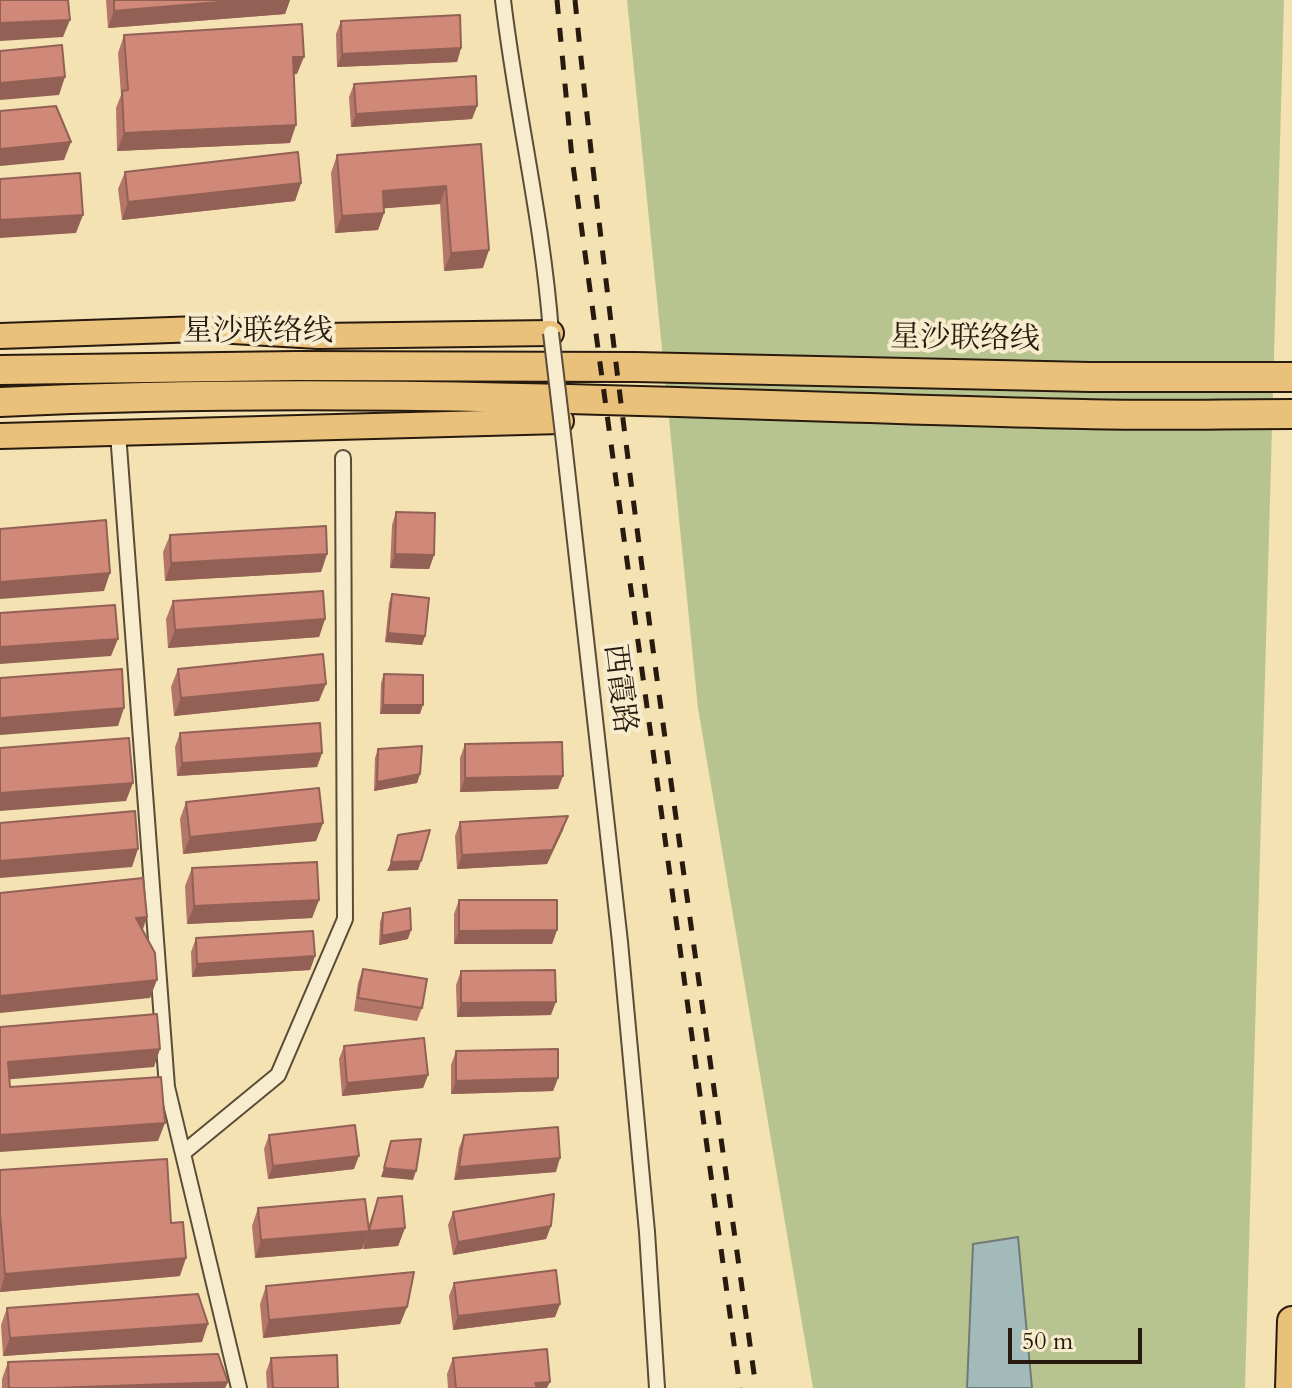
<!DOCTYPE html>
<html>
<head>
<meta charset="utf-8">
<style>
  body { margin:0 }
  #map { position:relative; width:1292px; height:1388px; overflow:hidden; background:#f4e2b3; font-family:Cardo,serif }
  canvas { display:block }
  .scale { position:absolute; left:1008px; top:1328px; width:134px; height:36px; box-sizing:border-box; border:4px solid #281a0e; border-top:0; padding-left:10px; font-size:24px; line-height:28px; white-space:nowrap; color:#281a0e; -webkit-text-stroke:6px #f8ecce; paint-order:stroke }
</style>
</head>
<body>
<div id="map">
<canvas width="1292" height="1388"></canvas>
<div class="scale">50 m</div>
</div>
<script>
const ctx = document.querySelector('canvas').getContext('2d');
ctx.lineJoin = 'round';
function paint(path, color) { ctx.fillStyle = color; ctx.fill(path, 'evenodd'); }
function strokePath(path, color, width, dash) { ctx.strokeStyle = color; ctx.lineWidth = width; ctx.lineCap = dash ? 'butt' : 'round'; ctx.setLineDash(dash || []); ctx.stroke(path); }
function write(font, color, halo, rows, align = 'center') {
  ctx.font = font + ' Cardo,"Noto Serif SC",serif'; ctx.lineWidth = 8; ctx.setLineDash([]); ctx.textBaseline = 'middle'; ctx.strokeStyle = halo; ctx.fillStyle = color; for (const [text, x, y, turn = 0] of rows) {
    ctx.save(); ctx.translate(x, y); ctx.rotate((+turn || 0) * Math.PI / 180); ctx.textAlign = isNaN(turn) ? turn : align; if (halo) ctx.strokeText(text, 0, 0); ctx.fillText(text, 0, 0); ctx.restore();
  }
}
paint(new Path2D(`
  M627 0H1284L1245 1388H1032L973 1244 967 1388H813L698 708Z`), '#b8c48f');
const water = new Path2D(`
  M1018 1237 1032 1388H967L973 1244Z`);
paint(water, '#a2bab9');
strokePath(water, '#717a75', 2);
const street = new Path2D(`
  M503 0C516 111 543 221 551 333
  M118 433 167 1087 239 1388
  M564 443 620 942 647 1232 657 1388
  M183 1153 278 1075 345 919 343 458`);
const primary = new Path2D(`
  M0 336 199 329 318 336 551 333
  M0 436 561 421`);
const highway = new Path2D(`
  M0 370 297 366 636 367 1090 377H1292
  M0 402C361 384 723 406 1084 414 1153 416 1223 414 1292 414
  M1290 1388 1292 1321`);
strokePath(street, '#5b4c37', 18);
strokePath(primary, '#281a0e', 28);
strokePath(highway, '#281a0e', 32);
strokePath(street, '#f8ecce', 14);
strokePath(primary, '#eac17a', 24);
strokePath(highway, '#eac17a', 28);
strokePath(new Path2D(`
  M557 0 572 158 740 1388
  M575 0C622 464 692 926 756 1388`), '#281a0e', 5, [14, 14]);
const streetBridge = new Path2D(`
  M551 333 564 443`);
strokePath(streetBridge, '#5b4c37', 18, []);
strokePath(streetBridge, '#f8ecce', 14);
paint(new Path2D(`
  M106 0H290L285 14 108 28Z
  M341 21 461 48 457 62 337 67 336 34Z
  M124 35 297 74H294L290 143 117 151 116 108 121 95 118 53Z
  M354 84 477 106 472 119 351 127 349 97Z
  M481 144 483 268 444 271 440 204 384 208V213L378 230 335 233 331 173 337 155Z
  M125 172 301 183 295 201 122 220 118 189Z
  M396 512 434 555 429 569 390 568 392 525Z
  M170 535 327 554 321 572 165 581 163 552Z
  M392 594 425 636 422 645 385 642 389 603Z
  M173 601 325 619 319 637 168 648 166 619Z
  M178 669 319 701 174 716 171 687Z
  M384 674 420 714H380L381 683Z
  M180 733 322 753 317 767 177 776 175 747Z
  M465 744 558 789 460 792V758Z
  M378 749 420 774 417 783 374 791 375 758Z
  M186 802 323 823 316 841 183 854 180 819Z
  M460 822 563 830 547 864 457 869 455 836Z
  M192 868 319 900 312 918 187 924 185 886Z
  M459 900 557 930 552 944H454V914Z
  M383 913 408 939 379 945 380 922Z
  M196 938 315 956 310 970 192 977 191 952Z
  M363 969 422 1008 417 1021 354 1011 358 983Z
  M461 971 551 1015 457 1017 456 985Z
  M344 1046 428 1075 423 1088 342 1096 339 1059Z
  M456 1051 558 1078 553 1091 451 1094V1065Z
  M269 1135 354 1169 268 1179 264 1149Z
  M464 1135 556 1172 454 1180 459 1148Z
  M0 1170 171 1223 180 1276 0 1292Z
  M378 1198 405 1228 398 1246 363 1249 364 1244 362 1249 255 1258 252 1226 258 1208 368 1227Z
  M453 1212 551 1226 546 1239 453 1255 448 1225Z
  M454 1283 560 1304 555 1317 453 1330 449 1296Z
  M266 1286 407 1307 400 1324 263 1338 260 1304Z
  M7 1308 202 1342 3 1356 1 1325Z
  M271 1358 338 1388H267L266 1372Z
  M453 1358 547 1388H448L447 1374Z
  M8 1362 228 1382 225 1388H2V1379Z`), '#b37668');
paint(new Path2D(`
  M242 0H290L285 14 108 28 114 11Z
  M70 20 63 37 0 41V23Z
  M461 48 457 62 337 67 342 54Z
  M293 57H304L297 74 287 75Z
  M65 77 59 95 0 100V83Z
  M477 106 472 119 351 127 356 114Z
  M296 125 290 143 117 151 124 133Z
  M71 142 64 160 0 166V149Z
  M301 183 295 201 122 220 128 202Z
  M446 186 440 204 376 209 383 191Z
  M384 213 378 230 335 233 342 216Z
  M83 215 76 233 0 238V220Z
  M489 250 483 268 444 271 451 253Z
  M327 554 321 572 165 581 171 563Z
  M395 554 434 555 429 569 390 568Z
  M110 573 104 591 0 599V582Z
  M325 619 319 637 168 648 175 630Z
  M388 633 425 636 422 645 385 642Z
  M118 639 111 656 0 664V647Z
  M326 684 319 701 174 716 181 698Z
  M383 705H423L420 714H380Z
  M124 708 118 726 0 735V718Z
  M322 753 317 767 177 776 182 763Z
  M420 774 417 783 374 791 377 782Z
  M563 776 558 789 460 792 465 778Z
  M133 783 126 801 0 811V793Z
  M568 816 563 830 547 864 457 869 462 855Z
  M323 823 316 841 183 854 190 837Z
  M138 849 132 867 0 878V861Z
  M421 861 418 870 387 871 391 862Z
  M319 900 312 918 187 924 194 906Z
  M147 917 141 935 136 918Z
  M411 930 408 939 379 945 382 936Z
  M557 930 552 944H454L459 931Z
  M315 956 310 970 192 977 197 964Z
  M157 980 150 998 0 1013V996Z
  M556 1002 551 1015 457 1017 461 1003Z
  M160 1049 154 1067 2 1080 8 1062Z
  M428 1075 423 1088 342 1096 347 1083Z
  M558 1078 553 1091 451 1094 456 1081Z
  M165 1123 158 1141 0 1152V1135Z
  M359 1156 354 1169 268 1179 273 1166Z
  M560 1158 556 1172 454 1180 459 1167Z
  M384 1168 416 1171 413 1180 381 1177Z
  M551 1226 546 1239 453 1255 458 1242Z
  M405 1228 398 1246 363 1249 369 1231Z
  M369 1231 362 1249 255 1258 261 1240Z
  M186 1258 180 1276 0 1292 5 1274Z
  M560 1304 555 1317 453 1330 458 1316Z
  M407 1307 400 1324 263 1338 269 1320Z
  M208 1324 202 1342 3 1356 10 1338Z
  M228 1382 225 1388H51Z
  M550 1382 547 1388H533L535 1383Z`), '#926055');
const building = new Path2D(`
  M0 0H68L70 20 0 23Z
  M114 0H242L114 11Z
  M460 15 461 48 342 54 341 21Z
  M302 24 304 57H293L296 125 124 133 122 91 128 90 124 35Z
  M62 45 65 77 0 83V51Z
  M476 76 477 106 356 114 354 84Z
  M56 106 71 142 0 149V111Z
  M481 144 489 250 451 253 446 186 383 191 384 213 342 216 337 155Z
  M298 152 301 183 128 202 125 172Z
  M80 173 83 215 0 220V179Z
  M396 512 435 513 434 555 395 554Z
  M106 520 110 573 0 582V529Z
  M326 526 327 554 171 563 170 535Z
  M323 591 325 619 175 630 173 601Z
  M392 594 429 598 425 636 388 633Z
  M115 605 118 639 0 647V613Z
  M323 654 326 684 181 698 178 669Z
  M122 669 124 708 0 718V678Z
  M384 674 423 675V705H383Z
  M320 723 322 753 182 763 180 733Z
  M129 738 133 783 0 793V748Z
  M562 742 563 776 465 778V744Z
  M422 746 420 774 377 782 378 749Z
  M319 788 323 823 190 837 186 802Z
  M135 811 138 849 0 861V823Z
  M568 816 552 850 462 855 460 822Z
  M430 830 421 861 391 862 398 835Z
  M317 862 319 900 194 906 192 868Z
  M143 878 147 917 136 918 155 953 157 980 0 996V893Z
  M459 900H557V930L459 931Z
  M410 908 411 930 382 936 383 913Z
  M313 931 315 956 197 964 196 938Z
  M363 969 427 979 422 1008 358 998Z
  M555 970 556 1002 461 1003V971Z
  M157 1014 160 1049 8 1062 10 1087 161 1077 165 1123 0 1135V1027Z
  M424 1038 428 1075 347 1083 344 1046Z
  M558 1049V1078L456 1081V1051Z
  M355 1125 359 1156 273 1166 269 1135Z
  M558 1127 560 1158 459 1167 464 1135Z
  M421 1139 416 1171 384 1168 391 1141Z
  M167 1159 171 1223 183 1222 186 1258 5 1274 0 1214V1170Z
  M554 1194 551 1226 458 1242 453 1212Z
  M402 1196 405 1228 369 1231 378 1198Z
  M365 1199 369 1231 261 1240 258 1208Z
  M556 1270 560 1304 458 1316 454 1283Z
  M414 1272 407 1307 269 1320 266 1286Z
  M198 1294 208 1324 10 1338 7 1308Z
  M547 1349 550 1382 535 1383 537 1388H456L453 1358Z
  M218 1354 228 1382 51 1388H9L8 1362Z
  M337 1355 338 1388H273L271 1358Z`);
paint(building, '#d08979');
strokePath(building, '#926055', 2);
write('30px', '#281a0e', '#f8ecce', [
  ["星沙联络线",258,333],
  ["星沙联络线",965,340,1],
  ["西霞路",618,689,83]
]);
</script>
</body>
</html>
